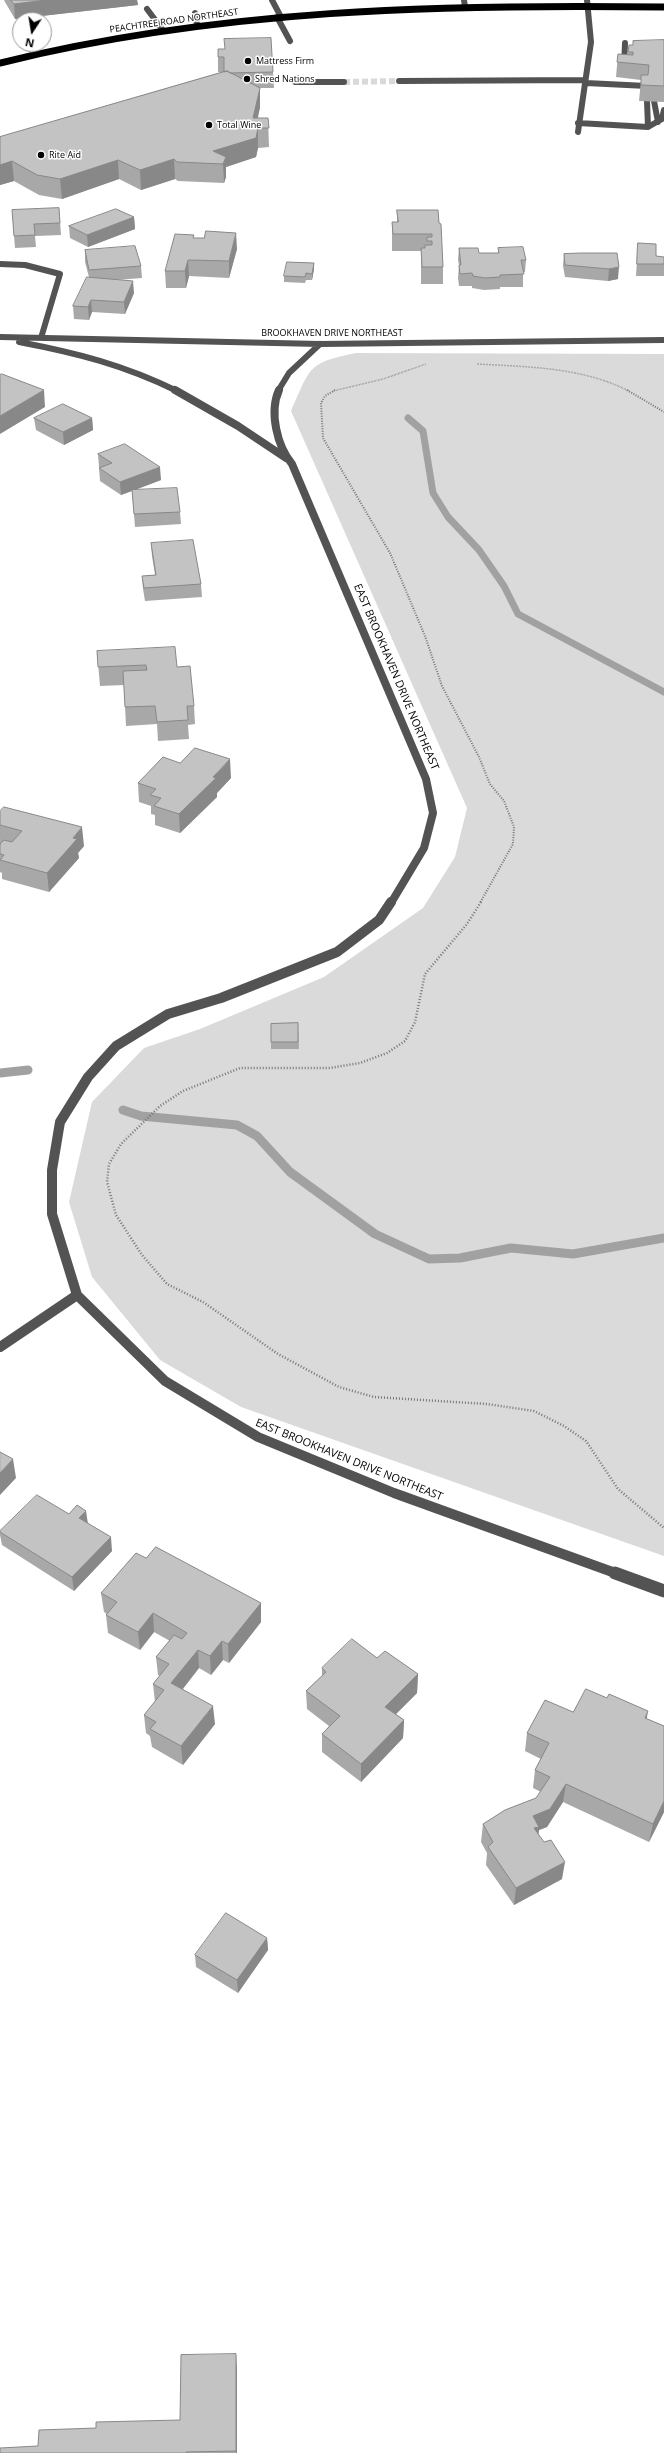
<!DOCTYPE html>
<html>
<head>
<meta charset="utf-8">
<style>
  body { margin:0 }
  #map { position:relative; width:664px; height:2453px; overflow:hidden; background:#fff; font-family:"Open Sans",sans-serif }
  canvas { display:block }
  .north { position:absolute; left:12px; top:12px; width:40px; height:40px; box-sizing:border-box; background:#fff; border:1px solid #999; border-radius:50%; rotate:192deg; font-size:11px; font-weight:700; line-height:16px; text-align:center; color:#000 }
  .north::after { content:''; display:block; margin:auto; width:14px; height:18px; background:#000; clip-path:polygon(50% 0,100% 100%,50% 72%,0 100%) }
</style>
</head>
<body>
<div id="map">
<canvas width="664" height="2453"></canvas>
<div class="north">N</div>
</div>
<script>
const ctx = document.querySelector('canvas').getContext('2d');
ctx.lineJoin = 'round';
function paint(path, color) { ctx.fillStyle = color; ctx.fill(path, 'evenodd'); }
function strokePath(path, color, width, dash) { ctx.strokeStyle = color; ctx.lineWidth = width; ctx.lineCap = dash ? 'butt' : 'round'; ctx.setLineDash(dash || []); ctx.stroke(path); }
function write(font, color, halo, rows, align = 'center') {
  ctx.font = font + ' "Open Sans",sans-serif'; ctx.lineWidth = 3; ctx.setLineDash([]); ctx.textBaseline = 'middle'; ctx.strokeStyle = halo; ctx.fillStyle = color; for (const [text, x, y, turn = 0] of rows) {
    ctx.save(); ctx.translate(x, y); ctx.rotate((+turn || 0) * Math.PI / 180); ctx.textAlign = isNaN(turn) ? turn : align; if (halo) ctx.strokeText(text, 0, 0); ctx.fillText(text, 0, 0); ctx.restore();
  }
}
paint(new Path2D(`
  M356 353 664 354V1556L241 1407 160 1360 92 1277 69 1202 92 1102 144 1048 200 1029 324 977 423 908 455 857 467 808 291 411C311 367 307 363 356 353Z`), '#dadada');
strokePath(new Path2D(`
  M408 418 423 431 433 493 448 517 479 550 504 586 518 614 664 692`), '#a1a1a1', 7);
strokePath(new Path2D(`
  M0 1073 28 1070
  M123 1110 141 1116 237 1125 257 1136 290 1172 375 1234 429 1259 460 1258 511 1248 573 1254 664 1238`), '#a1a1a1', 9);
strokePath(new Path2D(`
  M344 82 399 81`), '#d9d9d9', 6, [6, 3]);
strokePath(new Path2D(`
  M477 364C529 367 581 367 629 391
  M333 391 383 379 426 364`), '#757575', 1.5, [0.5, 1]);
strokePath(new Path2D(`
  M335 390 325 396 321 403 323 438 390 553 425 636 442 686 479 757 490 784 504 801 514 827 513 844 480 903
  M627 390 664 412`), '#757575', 2, [1, 1.5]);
strokePath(new Path2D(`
  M481 902 467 924 425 974 415 1022 405 1041 387 1053 360 1063 330 1068H240L183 1091 160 1106 121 1144 109 1164 107 1182 116 1215 142 1255 167 1284 203 1302 278 1354 339 1387 374 1397 487 1404 534 1411 564 1426 586 1441 618 1489 664 1528`), '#757575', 2.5, [1, 2]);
strokePath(new Path2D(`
  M272 0 281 17
  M464 0 465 7
  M147 9 162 29
  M195 13 197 25
  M277 17 290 41
  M624 67 625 43
  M399 81 585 80
  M295 82H344
  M586 83 647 86
  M647 101 648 127
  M654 101 658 122
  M578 123 648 127 662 119 664 110
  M578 132 591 42 587 0
  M0 264 25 265 60 274 41 338
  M0 337 320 344 664 340
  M19 342C77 353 124 365 177 391
  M278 391 289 373 320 344`), '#535353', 6);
strokePath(new Path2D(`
  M175 390 238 426 286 458
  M279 390C269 412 277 446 292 464L426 779 433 813 424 848 391 903`), '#535353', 8);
strokePath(new Path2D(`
  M391 902 379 920 337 952 221 998 168 1014 116 1046 88 1077 60 1122 52 1170V1214L77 1295 165 1381 258 1437 394 1493 618 1574
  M0 1347 77 1295`), '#535353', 10);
strokePath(new Path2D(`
  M615 1573 664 1591`), '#535353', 13);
strokePath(new Path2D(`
  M0 63C217 9 442 4 664 7`), '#000', 7);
paint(new Path2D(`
  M4 0H137L138 5 15 19 5 2Z
  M664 40V102L639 101 641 80 616 77 618 54 628 55 629 45H633Z
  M218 49 273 72 274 88H260V107L258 118H268L269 147 258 148 256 157 226 167V177L224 183 178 181 175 179 141 190 119 179 62 199 39 195 14 181 0 185V137L222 72H218Z
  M59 208 61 235 35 236 36 247 15 248 12 210Z
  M397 210H438L443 267V284H421V251H392V222H397Z
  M134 217 135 229 88 247 70 238 69 226Z
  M194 238 237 249 229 278 189 276 186 288H166L165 271Z
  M638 243 656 256 664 257V276H636Z
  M459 248 479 253H498V248L526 260 525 272H523V287H500V289L484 290 472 288V286H459L458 278 459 265 458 260Z
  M85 250 141 266 142 278 116 280 134 293 125 314 92 312 89 320 74 319 73 306 89 277 85 262Z
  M617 253 618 279 608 281 565 277 563 266 564 254Z
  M314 263V269L312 280H306L305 283 284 282V276Z
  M34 418H92L93 430 64 445 36 430Z
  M98 454 161 480 135 490 180 512 181 524 135 527 132 491 121 495 100 481 99 468 100 467H99Z
  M151 543 201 584 202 597 145 601 143 589 142 576 155 575 152 556Z
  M97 651 177 667 194 706 195 724 188 725 189 739 158 741 157 724 126 726 124 685 100 686Z
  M180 763 231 778 217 793V797L180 833 155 825V815L151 814V806L139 802 138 783Z
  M0 811 84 846 78 853 79 858 49 892 2 879V873L0 872V844H1L0 843Z
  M298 1023 299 1049H271V1024Z
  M69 1514 88 1523 112 1551 74 1591 2 1545 0 1535V1531Z
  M146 1558 261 1603V1622L229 1663 223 1660 211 1675 199 1668 183 1689 215 1724 183 1765 152 1747 150 1736 146 1733 144 1715 155 1702 153 1684 160 1676 158 1675 156 1657 170 1641 154 1632 140 1650 108 1633 106 1615 107 1614 104 1612 101 1593Z
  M377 1658 418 1674 417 1693 396 1714 404 1720 403 1738 361 1782 322 1752V1734L329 1726 307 1709 306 1691 322 1676V1668Z
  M573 1712 647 1719 664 1726V1812L649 1842 563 1802 547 1827 539 1830 538 1835 562 1879 514 1905 486 1865 487 1853 481 1842 483 1824 536 1798 541 1792 533 1788 535 1770 541 1759 525 1751 527 1733Z
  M267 1938 268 1950 238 1993 196 1967 195 1955Z
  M237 2368V2453H0L38 2446 96 2428 180 2420Z`), '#a8a8a8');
paint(new Path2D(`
  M47 0H137L138 5 15 19 14 4Z
  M260 88V107L253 137V118Z
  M258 128V148L256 157 226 167V177L224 183 223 164 213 151Z
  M174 159 175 179 141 190 140 170Z
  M118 160 119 179 62 199 60 179Z
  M12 161 14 181 0 185V165Z
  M134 217 135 229 88 247 87 235Z
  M236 233 237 249 229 278V261Z
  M188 260 189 276 186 288 185 271Z
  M314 263V269L312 280V274Z
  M619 267 618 279 608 281 609 269Z
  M133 281 134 293 125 314 124 302Z
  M91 300 92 312 89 320 88 307Z
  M44 390 45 407 0 434V416Z
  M92 418 93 430 64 445 63 432Z
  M160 467 161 480 121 495 120 482Z
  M230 759 231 778 217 793V797L180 833 179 814Z
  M82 827 84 846 78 853 79 858 49 892 47 873 73 838Z
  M13 1459 16 1478 0 1495V1473Z
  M86 1511 88 1524 79 1518Z
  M111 1537 112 1551 74 1591 72 1577Z
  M261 1603V1622L229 1663 228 1644Z
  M153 1613 154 1632 140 1650 138 1632Z
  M222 1641 223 1660 211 1675 210 1656Z
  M198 1650 199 1668 173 1701 171 1683Z
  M418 1674 417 1693 385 1725V1707Z
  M213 1706 215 1724 183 1765 181 1746Z
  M648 1711 645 1729V1718Z
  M404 1720 403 1738 361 1782V1764Z
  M566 1784 563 1802 547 1827 539 1830 537 1845 532 1846 533 1816Z
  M664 1801V1812L649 1842 653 1824Z
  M565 1862 562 1879 514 1905 516 1888Z
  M267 1938 268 1950 238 1993 237 1980Z
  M236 2354 237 2368V2453H236Z`), '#888');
const building = new Path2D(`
  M11 0H47L14 4Z
  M271 38 273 72 230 73 227 71 224 72V57H218V49H225L224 39Z
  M664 40V86L641 85V75H648L649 65 617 62 618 54 633 55V52H628L629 45H633V41Z
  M227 71 260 88 253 118H268L269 128H258L256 138 213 151 226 157 223 164 177 162 174 159 140 170 118 160 60 179 37 175 12 161 0 165V137Z
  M59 208 60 223 34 224 35 235 14 236 12 210Z
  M116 209 134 217 87 235 69 226Z
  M397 210H438L439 223 441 224 443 267H422L421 248H425V245H432V241H427V237H432V234H393L392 222H398Z
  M206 231 236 233 229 261 188 260 185 271H165L175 234 194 235 193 238H204Z
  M638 243 656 244V256L664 257V264H637Z
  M135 246 141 266 89 270 85 250Z
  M523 247 526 260H521L524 274 500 275V277L485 278 473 276 472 273 460 274 459 265H461L459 248H478L479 253H499L498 248Z
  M582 253H617L619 267 609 269 565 265 564 254Z
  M287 262 314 263 312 274 306 273 305 277 284 276Z
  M87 277 133 281 124 302 91 300 88 307 73 306Z
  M2 374 44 390 0 416V375Z
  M63 404 92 418 63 432 34 418Z
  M125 444 160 467 120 482 99 468 112 463 98 454Z
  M177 488 180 512 134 514 132 490Z
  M193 540 201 584 144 588 142 576 156 575 151 543Z
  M175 647 177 667 190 666 194 706H187L188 720 157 722 155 706 125 707 123 671 147 670 146 665 98 667 97 651Z
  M195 748 230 759 213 777 216 778 179 814 154 806 161 798 150 795 156 789 138 783 163 757 180 763Z
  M4 807 82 827 73 838 77 839 47 873 0 860 4 855 0 854V844L4 840 12 842 22 831 0 825V811Z
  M298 1023V1042H271V1024Z
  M0 1452 13 1459 0 1473Z
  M37 1495 69 1514 77 1505 86 1511 79 1518 111 1537 72 1577 0 1532V1531Z
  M156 1547 261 1603 228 1644 222 1641 210 1656 198 1650 171 1683 213 1706 181 1746 150 1729 156 1722 144 1715 164 1690 153 1684 169 1664 156 1657 174 1635 182 1639 187 1633 153 1613 138 1632 106 1615 117 1602 101 1593 136 1553 146 1558Z
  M352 1639 377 1658 385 1651 418 1674 385 1707 404 1720 361 1764 322 1734 340 1716 306 1691 326 1672 322 1668Z
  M586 1689 607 1698 609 1694 648 1711 645 1718 664 1726V1801L653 1824 566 1784 550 1809 533 1816 539 1827 534 1828 544 1842 551 1840 565 1862 516 1888 488 1847 493 1842 483 1824 505 1810 536 1798 550 1777 535 1770 549 1743 527 1733 545 1700 573 1712Z
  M226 1913 267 1938 237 1980 195 1955Z
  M236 2354V2451L186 2452V2453H0V2448L38 2446 39 2430 96 2428V2422L180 2420 181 2355Z`);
paint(building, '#c3c3c3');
strokePath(building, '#888', 1);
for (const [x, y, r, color] of [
  [248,61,4,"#000"],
  [247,79,4,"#000"],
  [209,125,4,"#000"],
  [41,155,4,"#000"]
]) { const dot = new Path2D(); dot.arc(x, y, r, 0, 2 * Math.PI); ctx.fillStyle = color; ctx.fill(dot); strokePath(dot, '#fff', 1.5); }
write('9px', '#000', '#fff', [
  ["PEACHTREE ROAD NORTHEAST",174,21,-8],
  ["BROOKHAVEN DRIVE NORTHEAST",332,333]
]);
write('9px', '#000', '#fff', [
  ["Mattress Firm",256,61],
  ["Shred Nations",255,79],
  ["Total Wine",217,125],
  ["Rite Aid",49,155]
], 'left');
write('11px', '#000', '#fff', [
  ["EAST BROOKHAVEN DRIVE NORTHEAST",396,677,67],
  ["EAST BROOKHAVEN DRIVE NORTHEAST",349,1460,22]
]);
</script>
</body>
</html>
